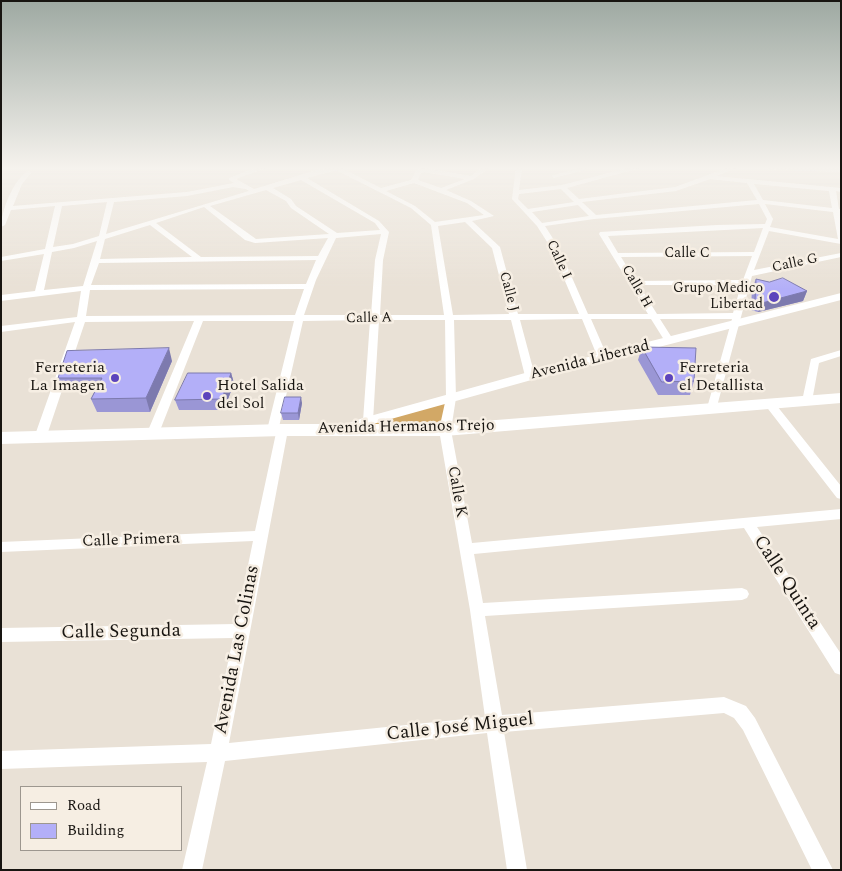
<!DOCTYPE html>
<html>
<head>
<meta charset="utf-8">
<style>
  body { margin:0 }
  #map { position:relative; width:842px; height:871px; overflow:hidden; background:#e9e1d6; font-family:Spectral,serif }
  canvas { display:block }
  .frame { position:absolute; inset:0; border:2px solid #181511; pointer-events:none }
  .legend { position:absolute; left:20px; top:786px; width:162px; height:65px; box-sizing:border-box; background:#f6eee3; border:1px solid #9d978f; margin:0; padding:6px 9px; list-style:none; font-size:15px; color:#181511 }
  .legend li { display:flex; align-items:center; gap:10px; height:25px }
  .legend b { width:25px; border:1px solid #9d978f }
</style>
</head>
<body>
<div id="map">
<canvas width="842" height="871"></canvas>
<div class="frame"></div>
<ul class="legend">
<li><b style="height:6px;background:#fff"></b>Road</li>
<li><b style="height:14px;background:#b3aff8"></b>Building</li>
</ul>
</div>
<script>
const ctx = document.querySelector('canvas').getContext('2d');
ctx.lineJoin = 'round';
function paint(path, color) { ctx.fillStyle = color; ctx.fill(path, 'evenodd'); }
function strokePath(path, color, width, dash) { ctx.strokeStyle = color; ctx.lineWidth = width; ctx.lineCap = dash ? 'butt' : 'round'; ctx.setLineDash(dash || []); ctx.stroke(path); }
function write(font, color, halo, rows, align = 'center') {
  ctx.font = font + ' Spectral,serif'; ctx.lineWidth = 5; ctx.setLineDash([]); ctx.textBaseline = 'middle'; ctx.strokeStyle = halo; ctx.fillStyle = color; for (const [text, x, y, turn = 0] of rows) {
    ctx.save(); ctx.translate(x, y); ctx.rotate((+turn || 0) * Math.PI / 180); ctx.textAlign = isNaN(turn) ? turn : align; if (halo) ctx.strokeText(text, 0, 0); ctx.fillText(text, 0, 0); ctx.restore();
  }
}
paint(new Path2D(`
  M451 398 445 430 341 431Z`), '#d2a866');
paint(new Path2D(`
  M259 167H268L236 179 254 189C281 182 316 167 343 167L341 168 381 188 411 180 416 171 423 168 471 176 483 167H490L474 179 446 190 471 201 494 216 472 221 500 247 518 314H579L551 248 537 226 512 199 516 167H522L519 190 562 185 632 167H643L567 188 579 199 675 187 730 167H739L716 176 841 188V192L836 191 839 209H841V244L769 231 754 270 841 253V257L752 276 716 410H708L707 408 732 319H660L674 341 669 344 666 343 651 319H591L608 358 603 361 598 358 582 319 520 320 535 376 530 379 525 376 511 320H454L456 398 451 430 472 543 841 509V519L757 527 841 654V675L835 673 744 528 474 554 483 603 742 588 747 590 749 594 747 598 742 600 485 616 502 715 724 697 746 706 755 718 833 870H812L743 730 734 718 724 713 504 732 527 870H507L487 733 225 761 202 870H182L207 762 1 769V751L211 744 233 638 1 642V628L236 624 253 541 1 552V542L255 531 276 433H269L267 430 294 321H203L159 433 153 437 147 433 194 321 85 322 47 435 45 438H37L35 435 75 322 1 332V326L77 317 81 291 1 301V295L35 291 44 254 1 261V257L45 249 55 206 11 210 5 225 1 227C1 212 13 180 28 171L31 173 22 184 13 206 187 192 234 183 229 180V178ZM336 170 411 208 431 225 444 315H380L383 260 389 232 379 221 307 178ZM424 172 465 179 441 188 418 180 421 173ZM710 179 747 183 757 200 596 215 582 202 676 191ZM301 180 375 223 380 230 337 233 296 206 291 199 273 188ZM414 183 467 203 484 215 435 222 415 206 386 191ZM754 184 829 191 832 208 763 200ZM233 187 246 189 249 191 106 234 114 202 187 196ZM561 189 574 202 528 209 518 199 519 194ZM266 190 286 201 291 208 329 234 256 239 210 206ZM107 202 99 236 73 244 53 247 62 206ZM759 204 767 219 765 224 717 225 600 232 599 234 648 314H588L559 248 545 226 594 219ZM765 204 833 212 838 239 770 227 773 219ZM578 205 589 216 542 223 532 212ZM204 207 245 240 255 243 328 238 318 256 201 257 156 223ZM465 222 492 248 509 314 453 315 438 226ZM150 225 192 257 100 259 105 239ZM763 228 754 252 618 253 608 236ZM381 234 375 260 371 315H304L316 280 336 238ZM97 241 83 286 44 290 52 252 74 248ZM752 256 743 280 636 281 621 257ZM316 260 306 284 91 285 99 263ZM639 285H741L733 313 657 314ZM304 289 295 315 86 316 90 290ZM370 320 363 421 368 425 373 421 379 320H445L446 398 439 430 470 610 485 717 229 743 288 430 286 427H279L303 321Z
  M584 167H596L554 178 551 176Z
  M764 167 841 168V172L767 169Z
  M841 350V356L819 363 812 401 811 403H803L802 401 811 359Z
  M769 400 773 401 841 486V499L837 498 765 405 764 403 765 401Z`), '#fff');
paint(new Path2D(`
  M841 293V300L535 379 373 424 341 436 334 431 336 428 363 418 525 373Z`), '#fff');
paint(new Path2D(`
  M841 393V403L445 436H282L1 444V432L282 424H445Z`), '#fff');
paint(new Path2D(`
  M756 279 807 291 803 301 758 312 751 310 752 288Z
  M642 347 694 381 690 395H658L638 360Z
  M172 361 150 412H97L91 399 95 391H64L58 378Z
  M231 373 234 383 224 410H179L175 400Z
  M302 403 299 420H283L281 413Z`), '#9a96d5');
paint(new Path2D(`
  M807 291 803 301 758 312 762 303Z
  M169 348 172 361 150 412 146 398Z
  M231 373 234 383 224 410 222 399Z
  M301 397 302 403 299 420 298 413Z`), '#7d7aae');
const building = new Path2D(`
  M783 278 807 291 762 303 755 301 756 279 769 282Z
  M642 347 696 348 694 381 662 382Z
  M169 348 146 398 91 399 102 378H58L67 351Z
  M188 373H231L222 399 175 400Z
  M285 397H301L298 413H281Z`);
paint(building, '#b3aff8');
strokePath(building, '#7d7aae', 1);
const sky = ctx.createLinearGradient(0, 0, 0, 289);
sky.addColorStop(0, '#9ea9a2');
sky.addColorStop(0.58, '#f5f2ed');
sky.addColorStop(1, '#f5f2ed00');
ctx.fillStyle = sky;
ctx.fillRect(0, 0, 842, 289);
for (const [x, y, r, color] of [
  [774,297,6,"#5c44bc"],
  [115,378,5,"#5c44bc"],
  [669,378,5,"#5c44bc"],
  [207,396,5,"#5c44bc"]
]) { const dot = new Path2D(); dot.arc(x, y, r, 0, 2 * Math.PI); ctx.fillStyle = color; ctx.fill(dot); strokePath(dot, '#f6eee3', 2); }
write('14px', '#181511', '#f6eee3', [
  ["Calle C",687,254],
  ["Calle I",558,260,65],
  ["Calle G",795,264,-12],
  ["Calle H",636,287,60],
  ["Calle J",508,292,75],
  ["Calle A",369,319,-1]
]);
write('14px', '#181511', '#f6eee3', [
  ["Grupo Medico",763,289],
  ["Libertad",763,305]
], 'right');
write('16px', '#181511', '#f6eee3', [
  ["Avenida Libertad",590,361,-14],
  ["Avenida Hermanos Trejo",406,428,-1],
  ["Calle K",456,492,80],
  ["Calle Primera",131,541,-2]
]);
write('16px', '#181511', '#f6eee3', [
  ["Ferreteria",105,369,"right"],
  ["La Imagen",105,387,"right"],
  ["Ferreteria",679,369],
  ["el Detallista",679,387],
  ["Hotel Salida",217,387],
  ["del Sol",217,405]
], 'left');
write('19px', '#181511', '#f6eee3', [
  ["Calle Quinta",786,583,57],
  ["Calle Segunda",121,633,-1],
  ["Avenida Las Colinas",238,650,-79],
  ["Calle José Miguel",460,728,-6]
]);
</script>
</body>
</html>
